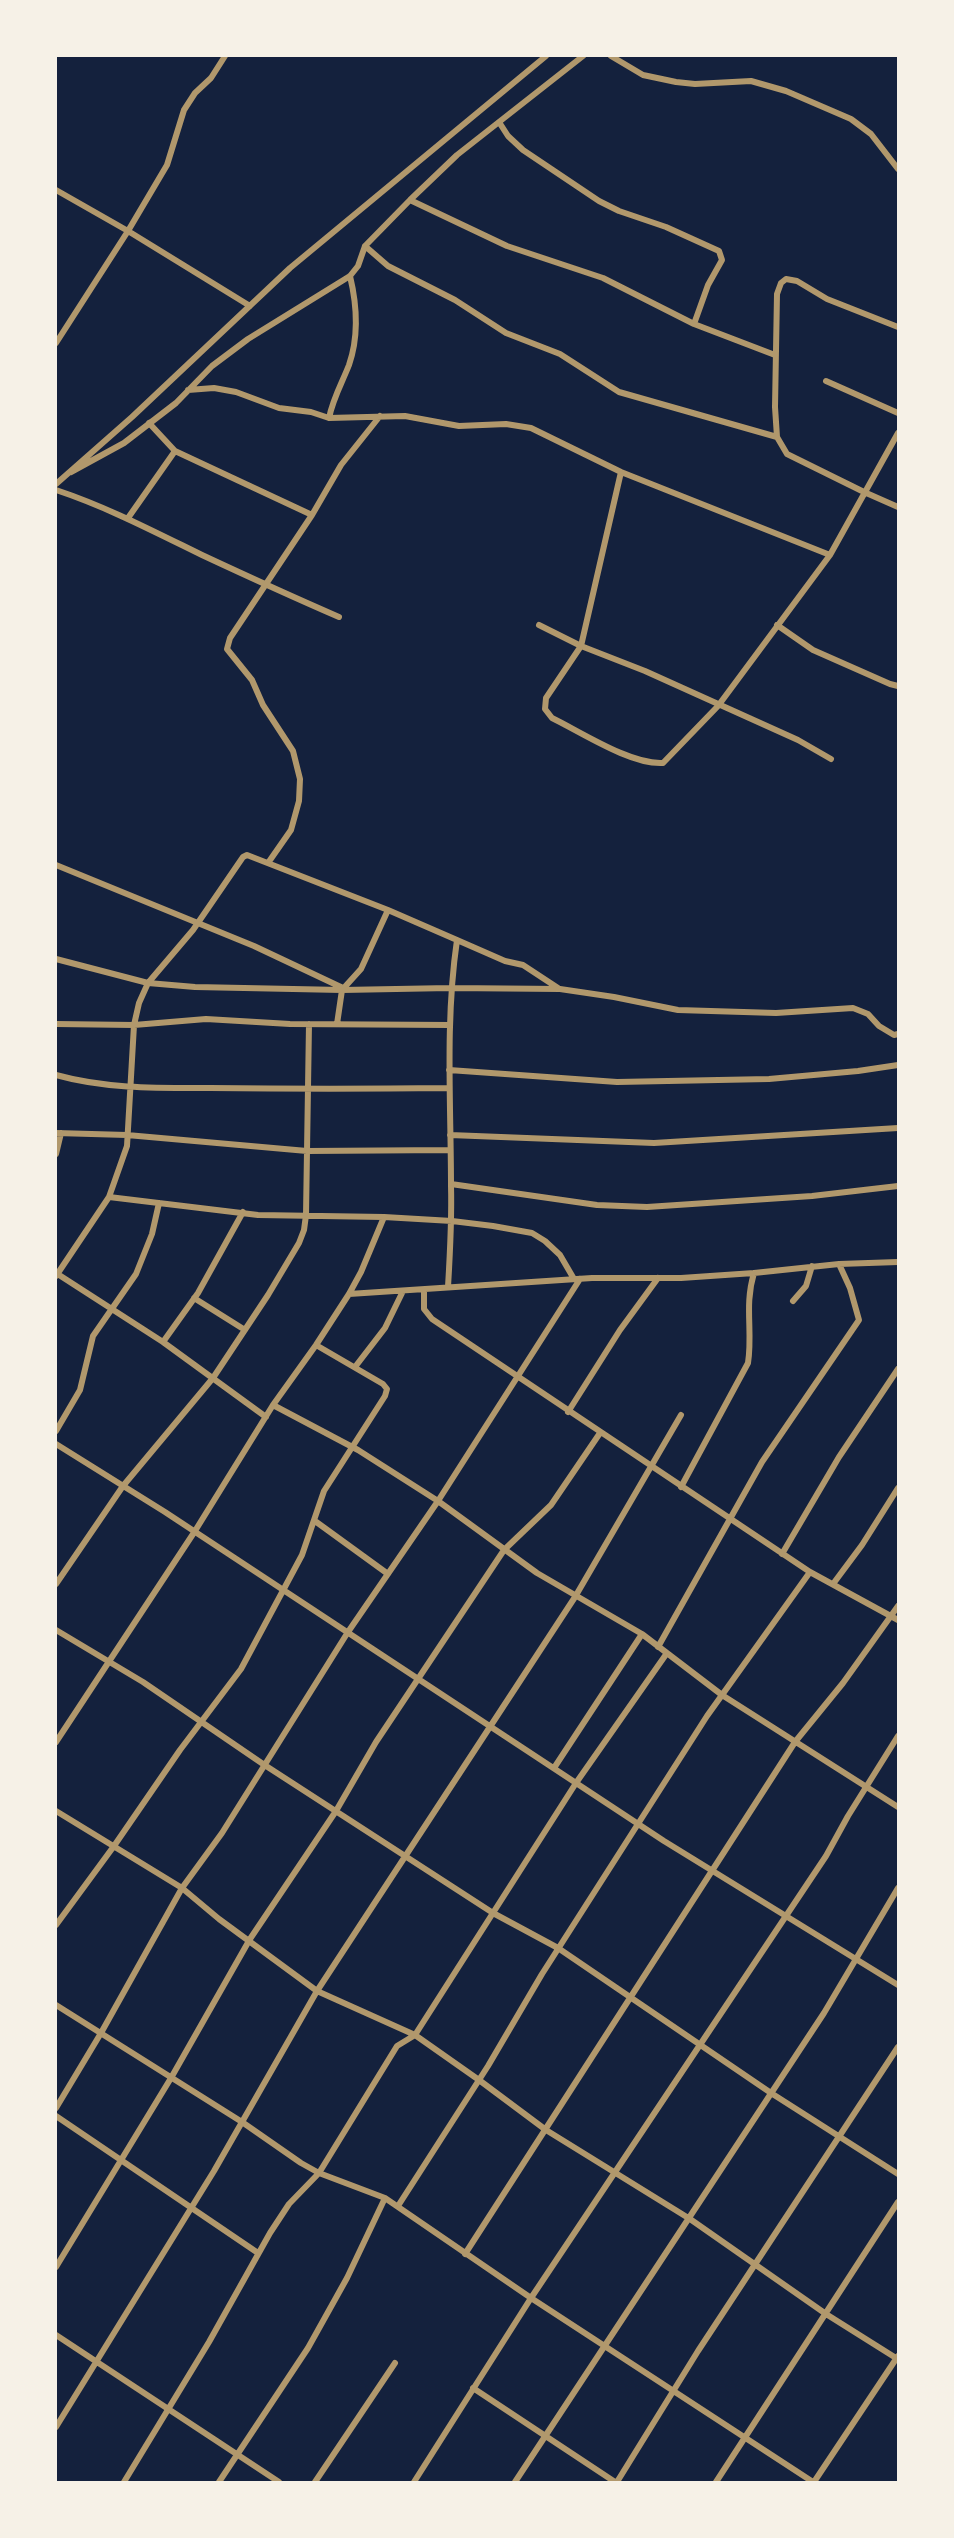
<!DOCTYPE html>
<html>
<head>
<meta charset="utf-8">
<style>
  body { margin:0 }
  #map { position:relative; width:954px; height:2538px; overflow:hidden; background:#14213d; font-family:"Source Sans 3",sans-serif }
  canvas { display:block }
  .frame { position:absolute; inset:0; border:57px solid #f6f1e7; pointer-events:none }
</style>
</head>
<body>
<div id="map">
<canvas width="954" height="2538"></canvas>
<div class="frame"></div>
</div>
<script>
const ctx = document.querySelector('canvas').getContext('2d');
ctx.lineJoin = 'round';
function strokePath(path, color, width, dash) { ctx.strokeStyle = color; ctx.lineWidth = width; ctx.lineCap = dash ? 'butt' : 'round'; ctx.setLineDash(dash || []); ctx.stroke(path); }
strokePath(new Path2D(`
  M611 56 643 75 676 82 695 84 751 81 786 91 851 119 871 134 898 169
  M499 122 508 136 523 150 599 201 619 211 666 227 719 251 722 260 708 285 694 324
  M56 190 128 231 250 306
  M410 200 507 246 603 278 694 324 775 355
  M365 246 388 266 455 300 506 333 560 354 619 392 777 437
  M898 327 827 299 797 281 786 279 781 283 777 294 775 407 777 437 787 454 864 492 898 507
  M56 343 128 231 167 165 184 110 195 93 211 78 225 56
  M826 381 898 413
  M188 390 214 388 236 392 279 408 311 412 329 418 405 416 459 426 506 424 531 428 621 472 830 555
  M329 418C333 398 342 383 349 365 359 336 357 305 350 276
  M149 423 175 451 312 515
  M71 472 124 443 176 403 212 366 248 339 350 276 358 266 365 246 410 200 457 155 583 56
  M621 472 581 646 546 698 545 709 552 718C581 732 631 765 663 763L718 706 830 555 898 433
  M56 484 132 417 290 268 546 56
  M56 490C107 507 153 531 202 555 247 576 293 597 339 617
  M128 518 175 451
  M539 625 581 646 645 671 798 740 831 759
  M777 625 813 650 890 684 898 686
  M268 863 291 830 299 801 300 779 293 751 263 705 252 680 227 649 230 638 312 515 341 465 380 416
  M56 865 254 946 343 988
  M56 959 148 983 195 987 342 990 450 988 560 989 614 997 678 1010 776 1013 853 1008 868 1014 879 1026 894 1035 898 1034
  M56 1024 134 1025 206 1019 290 1024 450 1025
  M337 1024 342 990 361 969 388 910
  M449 1070 617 1082 769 1079 858 1071 898 1065
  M56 1075C106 1089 158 1088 210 1088 290 1089 369 1089 448 1088
  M56 1133 127 1135 307 1151 450 1150
  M450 1135 654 1143 898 1128
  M56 1154 61 1133
  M451 1184 597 1205 647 1207 812 1196 898 1186
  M109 1197 258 1215 384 1217 452 1221 493 1226 532 1233 545 1241 560 1255 574 1279
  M56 1273 163 1342 266 1417
  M56 1276 109 1197 127 1146 134 1025 139 1003 148 983 193 930 243 857 247 855 388 910 457 940
  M448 1287C450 1254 452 1220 451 1186 451 1104 445 1022 457 940L505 961 523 965 558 988
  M424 1290V1309L432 1319 810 1572 898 1620
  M349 1294 592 1278H681L754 1273 839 1264 898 1262
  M194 1298 245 1330
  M793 1301 806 1286 812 1266
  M163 1342 198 1293 243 1212
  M355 1367 385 1328 403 1291
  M273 1405 358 1450 438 1501 537 1573 642 1634 722 1695 898 1807
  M568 1412 620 1330 658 1278
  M56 1431 80 1390 93 1336 136 1274 152 1234 159 1203
  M56 1444 165 1512 664 1841 898 1985
  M681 1487 748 1363C753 1331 744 1306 754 1273
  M315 1521 388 1574
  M782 1554 839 1457 898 1369
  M56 1584 123 1486 213 1378 268 1295 299 1243 304 1230 306 1215 309 1024
  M833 1584 862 1545 898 1488
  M56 1630 143 1682 263 1764 493 1913 558 1948 771 2093 898 2174
  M658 1647 762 1462 859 1320 850 1288 839 1264
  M56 1742 195 1531 273 1405 316 1345 349 1294 361 1272 384 1217
  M554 1768 642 1634
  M56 1811 182 1888 219 1919 317 1991 415 2035 479 2080 546 2130 690 2219 826 2314 896 2358
  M56 1925 114 1846 180 1750 241 1669 302 1555 324 1491 385 1396 387 1389 383 1384 316 1345
  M56 2005 242 2122 301 2163 319 2173 385 2198 531 2298 813 2482
  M56 2108 101 2033 182 1888 222 1833 348 1632 438 1501 580 1279
  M56 2116 258 2253
  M398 2206 488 2066 542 1974 707 1716 810 1572
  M465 2254 795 1742 843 1683 898 1606
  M56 2267 171 2078 250 1939 336 1811 376 1742 504 1550 551 1505 600 1433
  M56 2335 279 2482
  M473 2388 615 2482
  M56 2427 214 2171 317 1991 575 1597 681 1415
  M124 2482 209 2342 270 2233 289 2204 319 2173 397 2046 415 2035 576 1783 667 1653
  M219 2482 308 2348 347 2278 385 2198
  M315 2482 395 2363
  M414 2482 531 2298 826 1856 848 1816 898 1736
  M515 2482 824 2013 898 1888
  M617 2482 698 2351 898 2047
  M716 2482 898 2202
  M814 2482 898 2356`), '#b1986c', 6);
</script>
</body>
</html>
